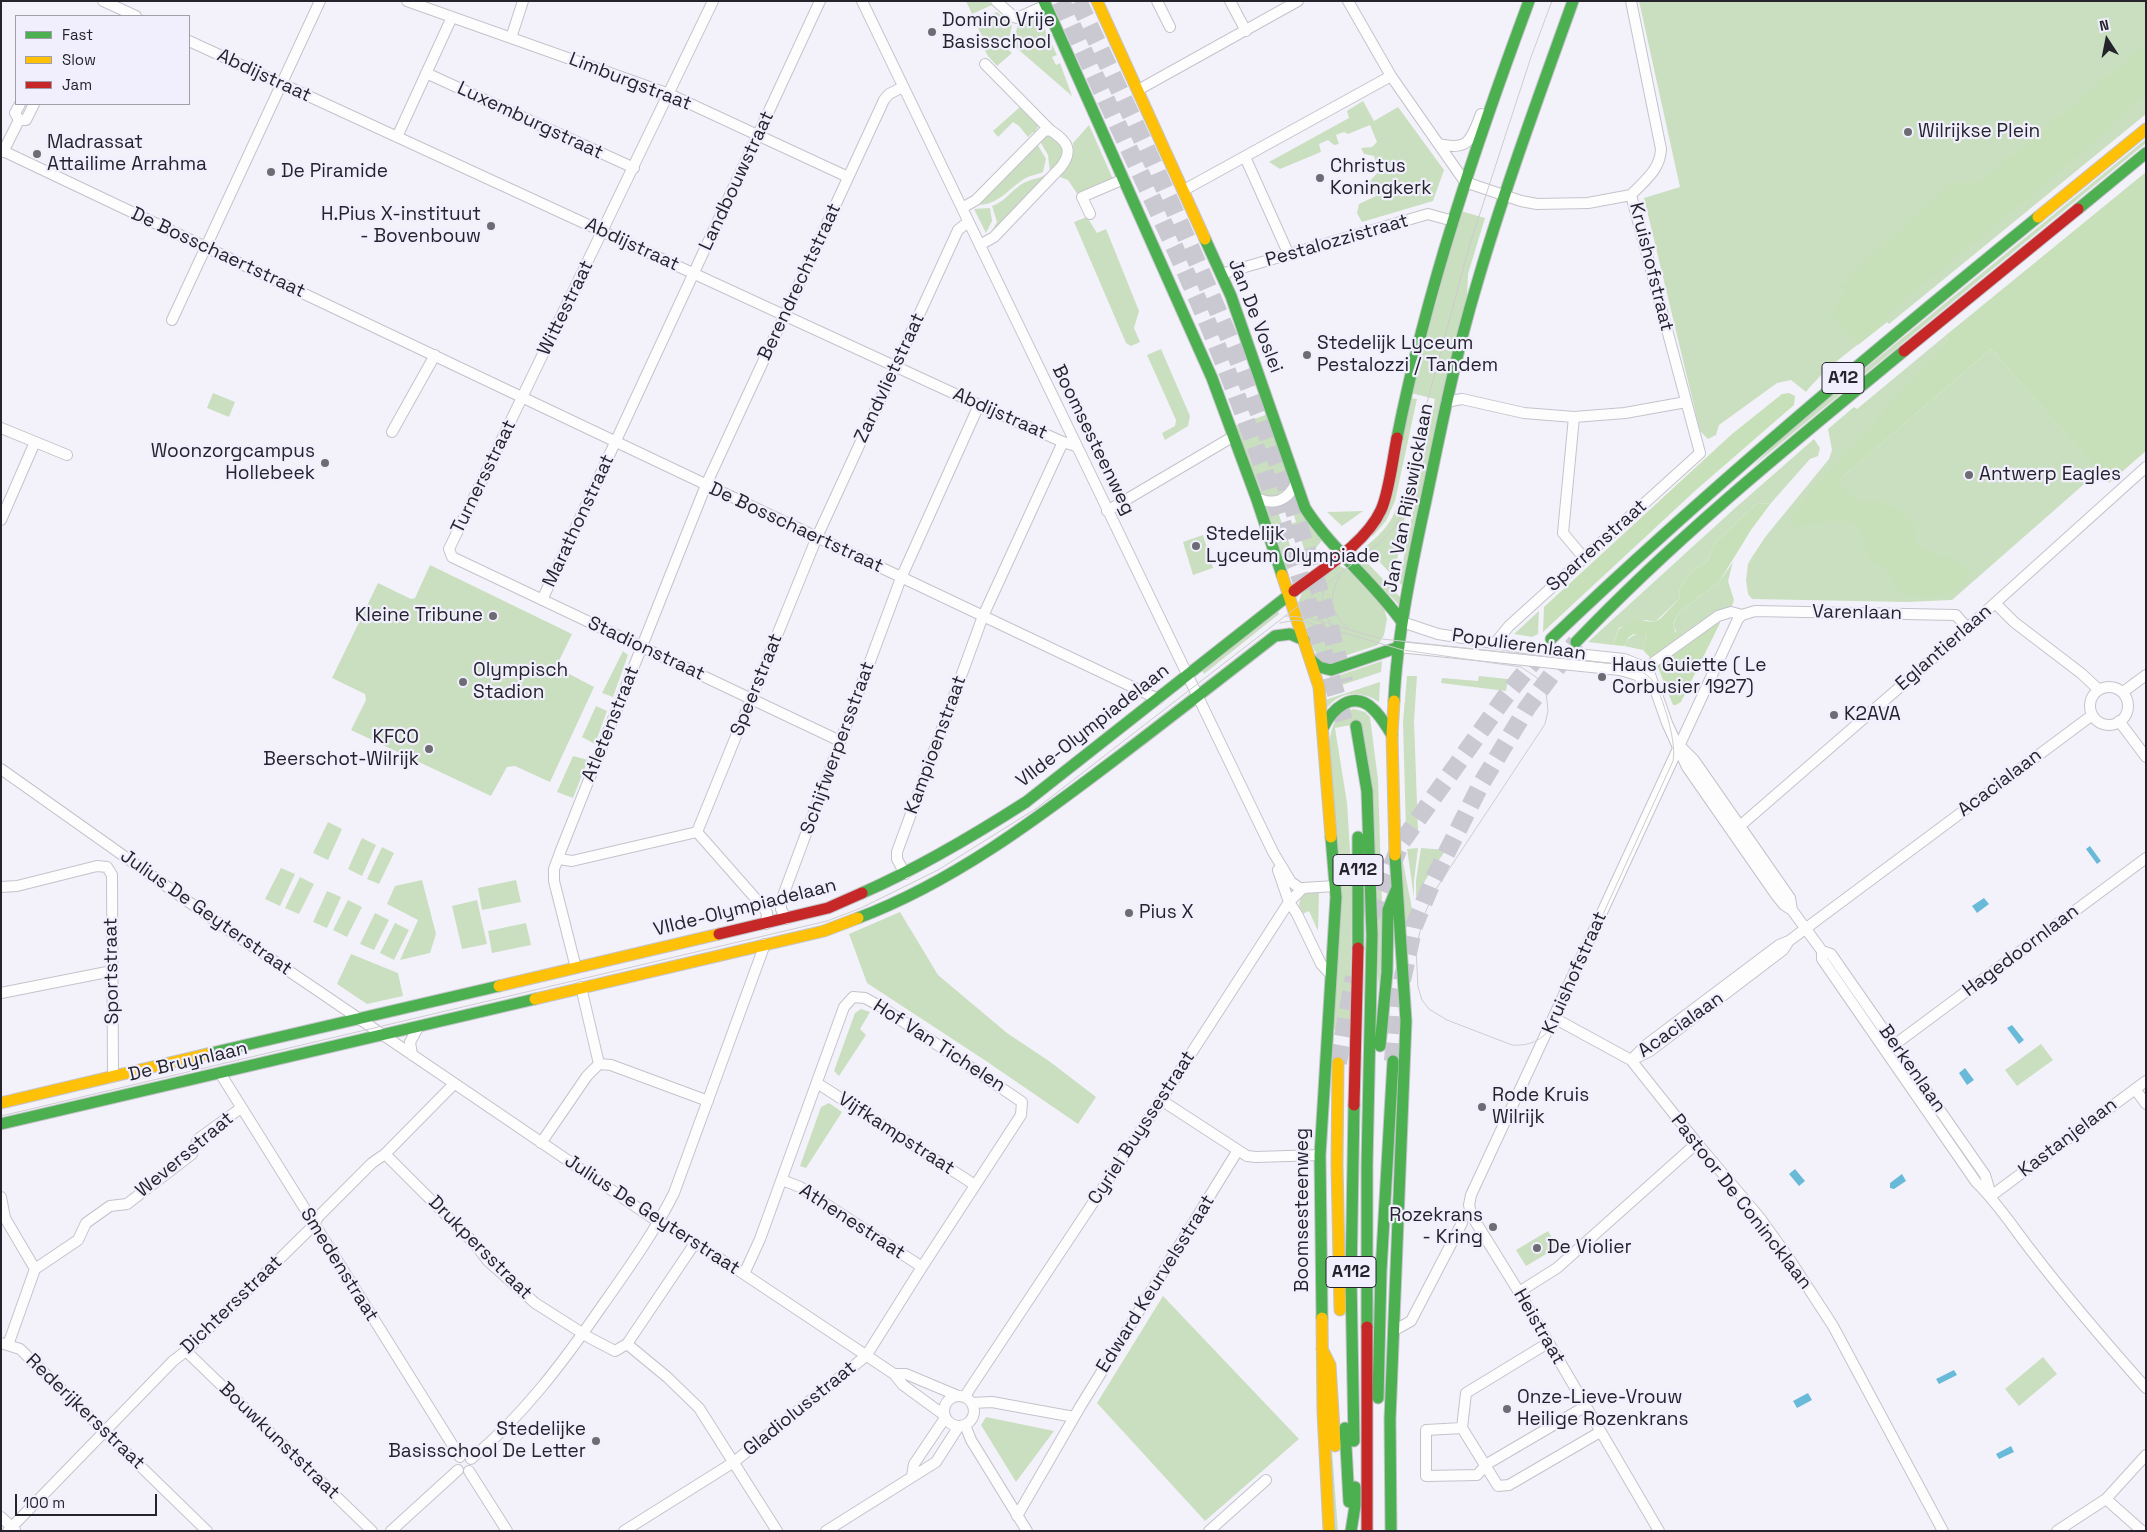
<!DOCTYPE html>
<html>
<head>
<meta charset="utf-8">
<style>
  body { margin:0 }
  #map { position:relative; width:2147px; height:1532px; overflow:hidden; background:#f3f2fa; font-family:"Space Grotesk",sans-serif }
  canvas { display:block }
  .frame { position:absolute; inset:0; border:2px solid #25242c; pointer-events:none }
  .legend { position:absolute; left:15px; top:15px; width:175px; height:90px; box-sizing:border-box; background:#f1effd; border:1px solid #9f9ea9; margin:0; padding:6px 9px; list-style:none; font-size:15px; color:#25242c }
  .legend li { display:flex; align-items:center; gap:10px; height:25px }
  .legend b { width:25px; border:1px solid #9f9ea9 }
  .north { position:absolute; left:2082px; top:15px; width:50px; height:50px; -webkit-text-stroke:4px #f1effd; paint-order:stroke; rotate:349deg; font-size:14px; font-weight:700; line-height:20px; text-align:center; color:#25242c }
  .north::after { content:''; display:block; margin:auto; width:18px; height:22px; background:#25242c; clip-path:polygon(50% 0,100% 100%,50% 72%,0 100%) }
  .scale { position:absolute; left:15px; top:1494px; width:142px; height:22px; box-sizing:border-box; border:2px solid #25242c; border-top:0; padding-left:6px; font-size:15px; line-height:18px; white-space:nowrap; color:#25242c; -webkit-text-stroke:4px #f1effd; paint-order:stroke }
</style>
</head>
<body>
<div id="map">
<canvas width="2147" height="1532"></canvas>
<div class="frame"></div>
<ul class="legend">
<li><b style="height:6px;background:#4caf50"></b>Fast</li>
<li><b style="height:6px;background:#ffc107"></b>Slow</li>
<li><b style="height:6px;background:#c62828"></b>Jam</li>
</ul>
<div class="north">N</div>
<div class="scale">100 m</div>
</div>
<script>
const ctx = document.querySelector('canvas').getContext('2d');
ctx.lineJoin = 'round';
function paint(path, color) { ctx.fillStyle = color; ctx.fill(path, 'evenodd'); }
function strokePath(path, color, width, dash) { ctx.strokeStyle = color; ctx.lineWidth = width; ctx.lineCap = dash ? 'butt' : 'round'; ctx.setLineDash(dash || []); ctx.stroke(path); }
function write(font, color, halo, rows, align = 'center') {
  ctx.font = font + ' "Space Grotesk",sans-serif'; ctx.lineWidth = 4.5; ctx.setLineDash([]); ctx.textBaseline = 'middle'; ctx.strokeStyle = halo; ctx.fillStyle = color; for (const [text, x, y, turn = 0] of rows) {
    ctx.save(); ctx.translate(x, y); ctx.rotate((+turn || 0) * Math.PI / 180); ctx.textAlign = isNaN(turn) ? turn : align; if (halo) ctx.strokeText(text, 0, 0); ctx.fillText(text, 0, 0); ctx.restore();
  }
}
paint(new Path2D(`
  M966 1H988L992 5 972 14Z
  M1639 1H2146V114L1889 324 1887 322C1860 344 1827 365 1806 392L1791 380 1777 383 1719 425 1716 435 1708 439 1700 431 1644 198 1680 187Z
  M997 12 1012 26 1009 38 1001 43 1012 53 997 66 988 56 981 43 985 41 975 23Z
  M1033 15H1038L1057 55 1052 57 1056 65 1060 63 1072 96 1012 44 1019 22Z
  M1363 101 1374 121 1398 107 1444 170 1433 201 1362 222 1357 213 1359 204 1376 196 1370 181 1379 171 1374 156 1364 154 1361 148 1372 147 1377 142 1370 125 1348 134 1344 132 1336 135 1339 144 1334 145 1328 140 1319 144 1321 152 1280 169 1269 162 1349 118 1347 111Z
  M1021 106 1036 120 1038 127 1034 133 1033 132 1028 137 1019 126 1013 122 998 137 993 131Z
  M1089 125 1113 179 1078 195 1068 180 1060 177C1069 166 1075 158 1073 143Z
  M1050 134 1061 143 1065 154 1050 173 1048 155 1038 138Z
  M2146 139V143L1753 466 1785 434Z
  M1036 142 1046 159 1043 172C1037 175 1030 175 1024 179 1008 189 998 206 976 205Z
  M1046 174 1048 175 990 234 997 222 992 206C1007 201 1014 186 1028 181 1035 178 1040 179 1046 174Z
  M990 208 992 221 986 233 974 209Z
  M1461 211 1485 218 1468 274 1467 297 1404 588 1399 582 1435 399 1411 393Z
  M1087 217 1097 233 1106 229 1139 311 1134 328 1140 342 1131 346 1126 343 1074 222Z
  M1945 336 1948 340 1811 504 1991 349 2099 471 1952 600 1907 602 1752 599 1748 594 1746 580 1748 564 1752 557 1766 536 1829 459 1832 450 1828 429 1854 407 1857 409Z
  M1161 349 1190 416 1188 426 1165 440 1162 433 1175 426 1176 420 1147 355Z
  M213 393 235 402 229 417 207 408Z
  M1411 398 1417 399 1395 501 1386 521 1372 537Z
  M1268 414 1290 483C1285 496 1274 500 1262 494L1235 426Z
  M1814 439 1820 448 1818 456 1810 459 1771 503 1756 504 1715 543 1707 562 1692 571 1680 588 1679 599 1655 622 1646 620 1619 628 1613 645 1588 642 1734 509Z
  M1293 496H1295L1323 539 1307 559 1299 532 1287 536 1296 565 1286 570 1263 505 1276 506 1283 527 1296 522 1291 505 1284 507V505Z
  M1400 498 1408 500 1394 577 1365 547C1383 533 1394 520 1400 498Z
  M1363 511 1342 526 1327 512Z
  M1203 535 1213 568 1193 575 1183 542Z
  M1355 550 1402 599 1400 606 1350 554Z
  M1733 562 1728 581 1734 600 1732 606 1713 614 1682 634H1677L1673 625 1679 612 1719 582Z
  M430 565 572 634 556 667 594 687 550 782 515 766 507 767 491 796 351 730 366 700 365 694 332 678 378 583 411 599 415 598Z
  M1340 566 1350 571 1384 608 1387 619 1384 635 1378 645 1329 661 1322 660 1314 650 1298 603 1302 593 1335 568Z
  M1278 610 1279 614 1204 674 1202 670Z
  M1539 611 1538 634 1532 637 1514 634Z
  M1647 633 1643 650 1624 646C1630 635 1634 634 1647 633Z
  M623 651 628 655 613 697 602 693Z
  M1382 661 1381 672 1324 691 1322 681Z
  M1407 676H1417L1414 721 1418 830 1406 831 1403 722Z
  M1479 676 1508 679 1506 691 1441 683 1442 678 1478 681Z
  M1380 682 1379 702C1361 690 1340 690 1326 709L1325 700Z
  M596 706 607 711 595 744 582 737Z
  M1354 709 1365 712 1370 717 1378 780 1383 936 1379 989 1361 723 1335 728 1347 803 1352 881 1350 1030 1332 1029 1329 744C1332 726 1334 713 1354 709Z
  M573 756 588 760 573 798 557 792Z
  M328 822 342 829 328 860 313 853Z
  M362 838 376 845 362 876 348 869Z
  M382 847 394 853 379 884 367 879Z
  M1418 848 1414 881V897L1407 849Z
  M1421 848 1446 850 1429 874 1416 897V880Z
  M1402 857 1412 909 1405 931H1403Z
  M281 868 295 874 280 906 265 899Z
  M300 877 314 884 299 914 285 908Z
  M422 880 436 934 430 953 400 960 418 920 387 904 395 886Z
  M516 880 521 902 482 910 478 888Z
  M327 891 341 897 327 928 313 922Z
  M1311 891 1319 892 1318 931 1309 911 1302 914C1296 904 1300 895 1311 891Z
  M348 900 362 907 347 937 333 930Z
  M477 900 487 944 462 949 452 906Z
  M900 912 938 975 1007 1033 1049 1061 1096 1097 1078 1124 986 1061 867 983 849 934Z
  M375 913 389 920 374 950 360 944Z
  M395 923 409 930 394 960 380 953Z
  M526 923 531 945 492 953 488 931Z
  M351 954 398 973 403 996 367 1004 337 984Z
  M861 1009 870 1012 860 1029 866 1035 839 1076 834 1071 855 1013Z
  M2041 1044 2053 1060 2017 1086 2005 1070Z
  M829 1103 842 1112 806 1168 800 1166 821 1107Z
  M1548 1231 1558 1247 1526 1266 1516 1250Z
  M1163 1296 1299 1439 1205 1521 1097 1403Z
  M2043 1357 2057 1374 2019 1406 2005 1389Z
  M1329 1409 1338 1531H1334Z
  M986 1417 1054 1431 1016 1482 981 1425Z`), '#cadfc0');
paint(new Path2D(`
  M2146 44V95L2050 180 1885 315 1887 322 1858 345 1830 314 1846 295 1840 287 1880 248 1953 183C1964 181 1974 187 1984 179Z
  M2146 172V451L2109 483 1991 349 1839 480 1852 498 1860 502 1879 501 1904 513 1912 520 1917 545 1936 556H1948L1969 571C1964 601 1921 601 1898 591 1894 584 1894 575 1887 570 1881 565 1873 564 1868 557 1864 548 1865 539 1861 530 1854 514 1810 524 1797 528L1792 524V513L1948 340 1945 336Z
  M1789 393 1795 396 1794 405 1696 490 1543 632 1544 607 1732 434 1782 394Z
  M1771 503 1751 530 1719 582 1679 612 1673 624 1675 632 1682 634 1713 614 1720 623 1681 702 1676 705H1673L1657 665 1643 650 1647 633 1640 636 1634 634 1629 637 1624 646 1613 645 1619 629 1636 620 1655 622 1661 618 1679 599 1680 588 1692 571 1707 562 1715 543 1756 504Z`), '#c8e0b9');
paint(new Path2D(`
  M2090 846 2101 861 2097 864 2086 849Z
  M1984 898 1989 904 1977 913 1972 906Z
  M2012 1025 2024 1040 2019 1044 2007 1028Z
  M1965 1068 1974 1080 1967 1085 1959 1073Z
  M1795 1169 1805 1181 1799 1186 1789 1174Z
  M1902 1174 1906 1181 1894 1189 1890 1188V1183Z
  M1954 1370 1957 1375 1939 1384 1936 1379Z
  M1808 1393 1812 1400 1797 1408 1793 1401Z
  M2011 1446 2014 1452 1999 1459 1996 1454Z`), '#69bad8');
strokePath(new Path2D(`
  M1061 1C1107 105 1158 207 1203 312 1260 447 1305 587 1346 728
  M1078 1C1181 223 1286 443 1344 682
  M1371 916 1401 843 1505 697 1545 647
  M1393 1061 1398 999 1414 926 1434 878 1481 784 1527 708 1576 642
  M1338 1063 1354 977`), '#cac9d1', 18, [18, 9]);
const street = new Path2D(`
  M103 1 136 16
  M407 1 669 94 848 177
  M713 1 449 549 452 557 840 741
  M862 1 1273 852 1291 882 1301 889
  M996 1 1014 17 1017 18 1046 5
  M1157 1 1170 27
  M1230 1 1246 31
  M1348 1 1391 76 1465 182 1521 201 1537 204 1588 203 1631 195
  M1631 1 1661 149C1660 170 1645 180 1631 195
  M511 38 523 1
  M189 41 979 405 1063 442 1076 446
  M985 64 1050 130
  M426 73 634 168
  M1138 90 1298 1
  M19 120H26L34 104
  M19 120 15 113 20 104
  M397 137 452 17
  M1439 144C1469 151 1471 140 1481 114
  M1 150 1158 699
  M3 152 19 120
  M1245 157 1289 255
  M1184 190 1391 76
  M962 208 976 200 1044 131 1050 130C1067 141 1074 150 1061 167L994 237 980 245
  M1090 214 1082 197 1124 179
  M1221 274 1428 214 1453 221
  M172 320 320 1
  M1446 402 1462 399 1524 413 1574 417 1625 413 1686 402
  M1574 417 1563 533 1584 558
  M1 428 67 455
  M392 432 435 355
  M1256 497C1274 507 1288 500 1296 483
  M1107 511 1234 436
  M1 520 35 442
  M542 600 820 1
  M1995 603 2014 622 2082 674 2099 690
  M1402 622 1438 634 1538 650 1624 659 1642 666 1649 672 1667 723 1687 767 1776 895 1784 905 1792 910 1822 951V959L1976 1182C1998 1203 2014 1229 2033 1253 2069 1300 2107 1344 2146 1388
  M1496 642 1509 626 1700 453 1631 195
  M1399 647 1620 670 1637 675 1653 688
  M1654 662 1718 616 1731 612 1742 615
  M2090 706a19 19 0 1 1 38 0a19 19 0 1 1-38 0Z
  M2123 692 2146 675
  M2119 721 2146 757
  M1681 747 1694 760 1790 898 1792 910
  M1 769 227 929 660 1223 668 1226 744 1274 894 1374 903 1385 944 1415
  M697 832 817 537 958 230 968 222
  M1733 832 1954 640 2146 467
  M559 859 572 861 697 832 763 907 767 913 766 924
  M107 867 112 875 113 1077
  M1278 870 1289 902 1297 914 1321 964 1331 975
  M905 874 897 859V852L983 616 1063 442
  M1 887 17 886 97 866 107 867
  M786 919 781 909V901L901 578 979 405
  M1822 951 1831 954 1985 1175 1991 1195
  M576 968 554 881V869L561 850 706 485 884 100 889 94 903 87
  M581 987 599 1064
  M1 993 112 971
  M1554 1018 1631 1060 1697 1143 1760 1218 1790 1260 1833 1326 1943 1531
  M1886 1051 2146 858
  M412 1055 410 1042 419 1026
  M1638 1057 1650 1051 1783 950 1789 941
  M1631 1060 1646 1045 1779 945 1789 941 1817 920 2091 716
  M220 1073 460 1457
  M817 1083 975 1185
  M2135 1089 2146 1104
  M1161 1100 1247 1156 1256 1157 1320 1155
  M541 1143 587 1076 599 1064 611 1065 708 1101
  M385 1154 475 1244 488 1261 535 1303 590 1338 615 1351 627 1344 695 1243
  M782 1180 800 1187 922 1267
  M1991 1196 2146 1081
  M1 1197 5 1218 35 1269
  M35 1269 78 1240 86 1223 110 1206 127 1204 192 1154 198 1139 241 1108
  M1519 1292 1557 1268 1697 1143
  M1393 1331 1411 1321 1462 1223
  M1 1343 20 1349 207 1531
  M1548 1343 1466 1393 1462 1428 1498 1486 1509 1485 1600 1432
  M627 1344 667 1377 699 1408 777 1531
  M8 1345 35 1269
  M186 1351 372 1531
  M894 1374H906L956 1395
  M944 1411a15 15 0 1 1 30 0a15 15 0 1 1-30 0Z
  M965 1396 1161 1100 1289 902 1303 888 1335 886
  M972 1403 992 1402 1074 1417
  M965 1425 971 1440 1027 1531
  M1462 1428 1426 1430V1476L1477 1475 1487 1464 1586 1406
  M471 1459C523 1416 564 1361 602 1306 628 1269 654 1233 674 1193L765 944
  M469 1471 507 1531
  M912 1476 914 1464 945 1418
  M2106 1499 2142 1531
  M1017 1516 1080 1407 1238 1150
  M1 1517 15 1530
  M8 1531 173 1361 186 1351 314 1225 318 1217 372 1163 385 1154 454 1084
  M391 1531 458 1470
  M624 1531 734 1462 866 1356 922 1267 1021 1115 1022 1102 883 1008 865 998 853 997 844 1007 760 1239 744 1274
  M826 1531 936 1462 959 1426
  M1209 1531 1266 1480
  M1659 1531 1519 1292 1472 1216 1469 1205 1471 1195 1738 619 1742 615 1755 611 1956 615 1967 628
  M2057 1531 2106 1499 2146 1455`);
const fast = new Path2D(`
  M1044 1 1212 378 1256 497 1282 575
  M2078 209 2146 153
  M1205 239 1231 296 1305 508C1332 550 1373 581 1402 622
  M1397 438C1427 288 1476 144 1529 1
  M1551 639C1707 490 1871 353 2038 217
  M1576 642C1677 536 1791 444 1904 351
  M1311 660 1319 667 1331 670 1399 647
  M1394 701C1397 635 1412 564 1426 500 1441 429 1455 357 1476 287 1504 190 1539 96 1573 1
  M1356 726 1367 791 1372 935 1367 1165V1327
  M1323 728C1332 709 1353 689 1373 709 1381 716 1386 726 1392 735
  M1358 837V948
  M862 893C919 868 973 836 1026 802L1294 591
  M858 918C951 883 1034 821 1113 761 1167 720 1221 678 1275 636L1290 634 1304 640
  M1380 1046 1387 972 1388 910 1396 890
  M207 1054 499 986
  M1 1124 535 999
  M1322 1318 1320 1155 1336 897 1331 837
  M1378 1398 1381 1271 1393 1061
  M1345 1428 1349 1502
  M1354 1441 1351 1279 1354 1105
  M1351 1531 1355 1506V1487
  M1391 1531 1390 1419 1406 1021 1395 855`);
const slow = new Path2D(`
  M1097 1 1205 239
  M2038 217 2146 129
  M1282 575 1319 687 1331 837
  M1394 701 1392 735 1395 855
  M499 986 719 934
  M535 999 824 931 858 918
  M1338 1063 1337 1164 1340 1310
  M1 1103 207 1054
  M1322 1318 1323 1412 1329 1531
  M1322 1349 1330 1365 1335 1446`);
const jam = new Path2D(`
  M1904 351 2078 209
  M1294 591C1323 569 1366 543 1381 510 1389 493 1393 457 1397 438
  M719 934 828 908 862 893
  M1354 1105 1358 948
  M1367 1327V1531`);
strokePath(street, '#c4c3cb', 12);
strokePath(fast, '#c4c3cb', 13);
strokePath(slow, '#c4c3cb', 13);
strokePath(jam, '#c4c3cb', 13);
strokePath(street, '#fdfdfe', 10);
strokePath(fast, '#4caf50', 11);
strokePath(slow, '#ffc107', 11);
strokePath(jam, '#c62828', 11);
strokePath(new Path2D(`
  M1340 576C1328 594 1330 614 1348 628
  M1325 585C1320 599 1322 616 1334 626
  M1280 623 1296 620 1306 622 1403 650 1521 667 1536 677 1546 692 1548 711 1545 724 1434 892 1423 918 1416 949 1418 987 1422 1000 1429 1009 1447 1020 1512 1045C1529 1046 1542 1041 1552 1026L1673 761C1677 743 1663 695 1652 680 1645 672 1635 668 1625 665L1382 639 1309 618 1286 616
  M1 1116 827 921 861 908 938 870 1037 808 1377 545 1395 527 1403 511 1428 399 1469 247 1531 57 1552 1`), '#cdcccf', 1);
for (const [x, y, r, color] of [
  [932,32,5,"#6d6c74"],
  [1908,132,5,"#6d6c74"],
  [37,154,5,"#6d6c74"],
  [271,172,5,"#6d6c74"],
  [1320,178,5,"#6d6c74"],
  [491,226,5,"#6d6c74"],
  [1307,355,5,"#6d6c74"],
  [325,463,5,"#6d6c74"],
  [1969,475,5,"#6d6c74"],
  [1196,546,5,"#6d6c74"],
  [493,616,5,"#6d6c74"],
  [1602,677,5,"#6d6c74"],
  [463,682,5,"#6d6c74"],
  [1834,715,5,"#6d6c74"],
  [429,749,5,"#6d6c74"],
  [1129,913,5,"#6d6c74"],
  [1482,1107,5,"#6d6c74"],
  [1493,1227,5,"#6d6c74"],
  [1537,1248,5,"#6d6c74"],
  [1507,1409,5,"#6d6c74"],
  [596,1441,5,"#6d6c74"]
]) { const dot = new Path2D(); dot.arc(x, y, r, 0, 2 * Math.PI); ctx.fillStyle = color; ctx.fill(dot); strokePath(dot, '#f1effd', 2); }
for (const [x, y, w] of [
  [1843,378,42],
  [1358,870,50],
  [1351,1272,50]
]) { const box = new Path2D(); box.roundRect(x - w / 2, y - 15.5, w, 31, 4); ctx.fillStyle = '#f1effd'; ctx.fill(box); strokePath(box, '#25242c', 1); }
write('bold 18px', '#25242c', null, [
  ["A12",1843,378],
  ["A112",1358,870],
  ["A112",1351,1272]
]);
write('19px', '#25242c', '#f1effd', [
  ["Domino Vrije",942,21],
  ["Basisschool",942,43],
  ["Wilrijkse Plein",1918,132],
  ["Madrassat",47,143],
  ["Attailime Arrahma",47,165],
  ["Christus",1330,167],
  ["Koningkerk",1330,189],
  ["De Piramide",281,172],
  ["H.Pius X-instituut",481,215,"right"],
  ["- Bovenbouw",481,237,"right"],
  ["Stedelijk Lyceum",1317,344],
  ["Pestalozzi / Tandem",1317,366],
  ["Woonzorgcampus",315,452,"right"],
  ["Hollebeek",315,474,"right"],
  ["Antwerp Eagles",1979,475],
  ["Stedelijk",1206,535],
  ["Lyceum Olympiade",1206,557],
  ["Kleine Tribune",483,616,"right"],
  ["Haus Guiette ( Le",1612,666],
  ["Corbusier 1927)",1612,688],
  ["Olympisch",473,671],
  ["Stadion",473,693],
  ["K2AVA",1844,715],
  ["KFCO",419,738,"right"],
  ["Beerschot-Wilrijk",419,760,"right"],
  ["Pius X",1139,913],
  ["Rode Kruis",1492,1096],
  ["Wilrijk",1492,1118],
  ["Rozekrans",1483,1216,"right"],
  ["- Kring",1483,1238,"right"],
  ["De Violier",1547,1248],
  ["Onze-Lieve-Vrouw",1517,1398],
  ["Heilige Rozenkrans",1517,1420],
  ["Stedelijke",586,1430,"right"],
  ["Basisschool De Letter",586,1452,"right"]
], 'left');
write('19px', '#25242c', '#f1effd', [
  ["Abdijstraat",264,76,25],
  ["Limburgstraat",630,82,21],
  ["Luxemburgstraat",530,121,25],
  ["Landbouwstraat",737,181,-65],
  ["Pestalozzistraat",1337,241,-16],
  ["Abdijstraat",632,245,25],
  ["De Bosschaertstraat",218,253,25],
  ["Kruishofstraat",1651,267,76],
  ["Berendrechtstraat",800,282,-65],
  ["Wittestraat",566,308,-64],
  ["Jan De Voslei",1255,316,69],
  ["Zandvlietstraat",890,378,-65],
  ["Abdijstraat",1000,414,24],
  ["Boomsesteenweg",1093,440,64],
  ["Turnersstraat",484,477,-64],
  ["Jan Van Rijswijcklaan",1409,498,-79],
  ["Marathonstraat",579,521,-65],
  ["De Bosschaertstraat",796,528,25],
  ["Sparrenstraat",1597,546,-42],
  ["Varenlaan",1857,613,1],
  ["Populierenlaan",1519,645,8],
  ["Eglantierlaan",1944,648,-41],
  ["Stadionstraat",646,649,25],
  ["Speerstraat",757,685,-68],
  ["Atletenstraat",611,724,-68],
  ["VIIde-Olympiadelaan",1093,726,-38],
  ["Kampioenstraat",936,745,-70],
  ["Schijfwerpersstraat",838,748,-70],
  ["Acacialaan",2000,783,-37],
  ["VIIde-Olympiadelaan",745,908,-14],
  ["Julius De Geyterstraat",206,913,35],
  ["Hagedoornlaan",2021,951,-37],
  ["Sportstraat",112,971,-91],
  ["Kruishofstraat",1575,973,-66],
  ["Acacialaan",1681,1025,-35],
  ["Hof Van Tichelen",939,1046,33],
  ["De Bruynlaan",188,1062,-13],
  ["Berkenlaan",1912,1069,55],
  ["Cyriel Buyssestraat",1142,1128,-57],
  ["Vijfkampstraat",896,1134,33],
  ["Kastanjelaan",2068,1138,-37],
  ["Weversstraat",185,1155,-40],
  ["Pastoor De Conincklaan",1741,1202,52],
  ["Boomsesteenweg",1303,1210,-90],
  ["Julius De Geyterstraat",652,1215,33],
  ["Athenestraat",852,1222,33],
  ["Drukpersstraat",480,1248,45],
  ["Smedenstraat",339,1265,58],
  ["Edward Keurvelsstraat",1156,1284,-58],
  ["Dichtersstraat",232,1305,-44],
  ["Heistraat",1539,1327,60],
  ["Gladiolusstraat",800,1409,-39],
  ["Rederijkersstraat",85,1412,44],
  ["Bouwkunststraat",279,1441,44]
]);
</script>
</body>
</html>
